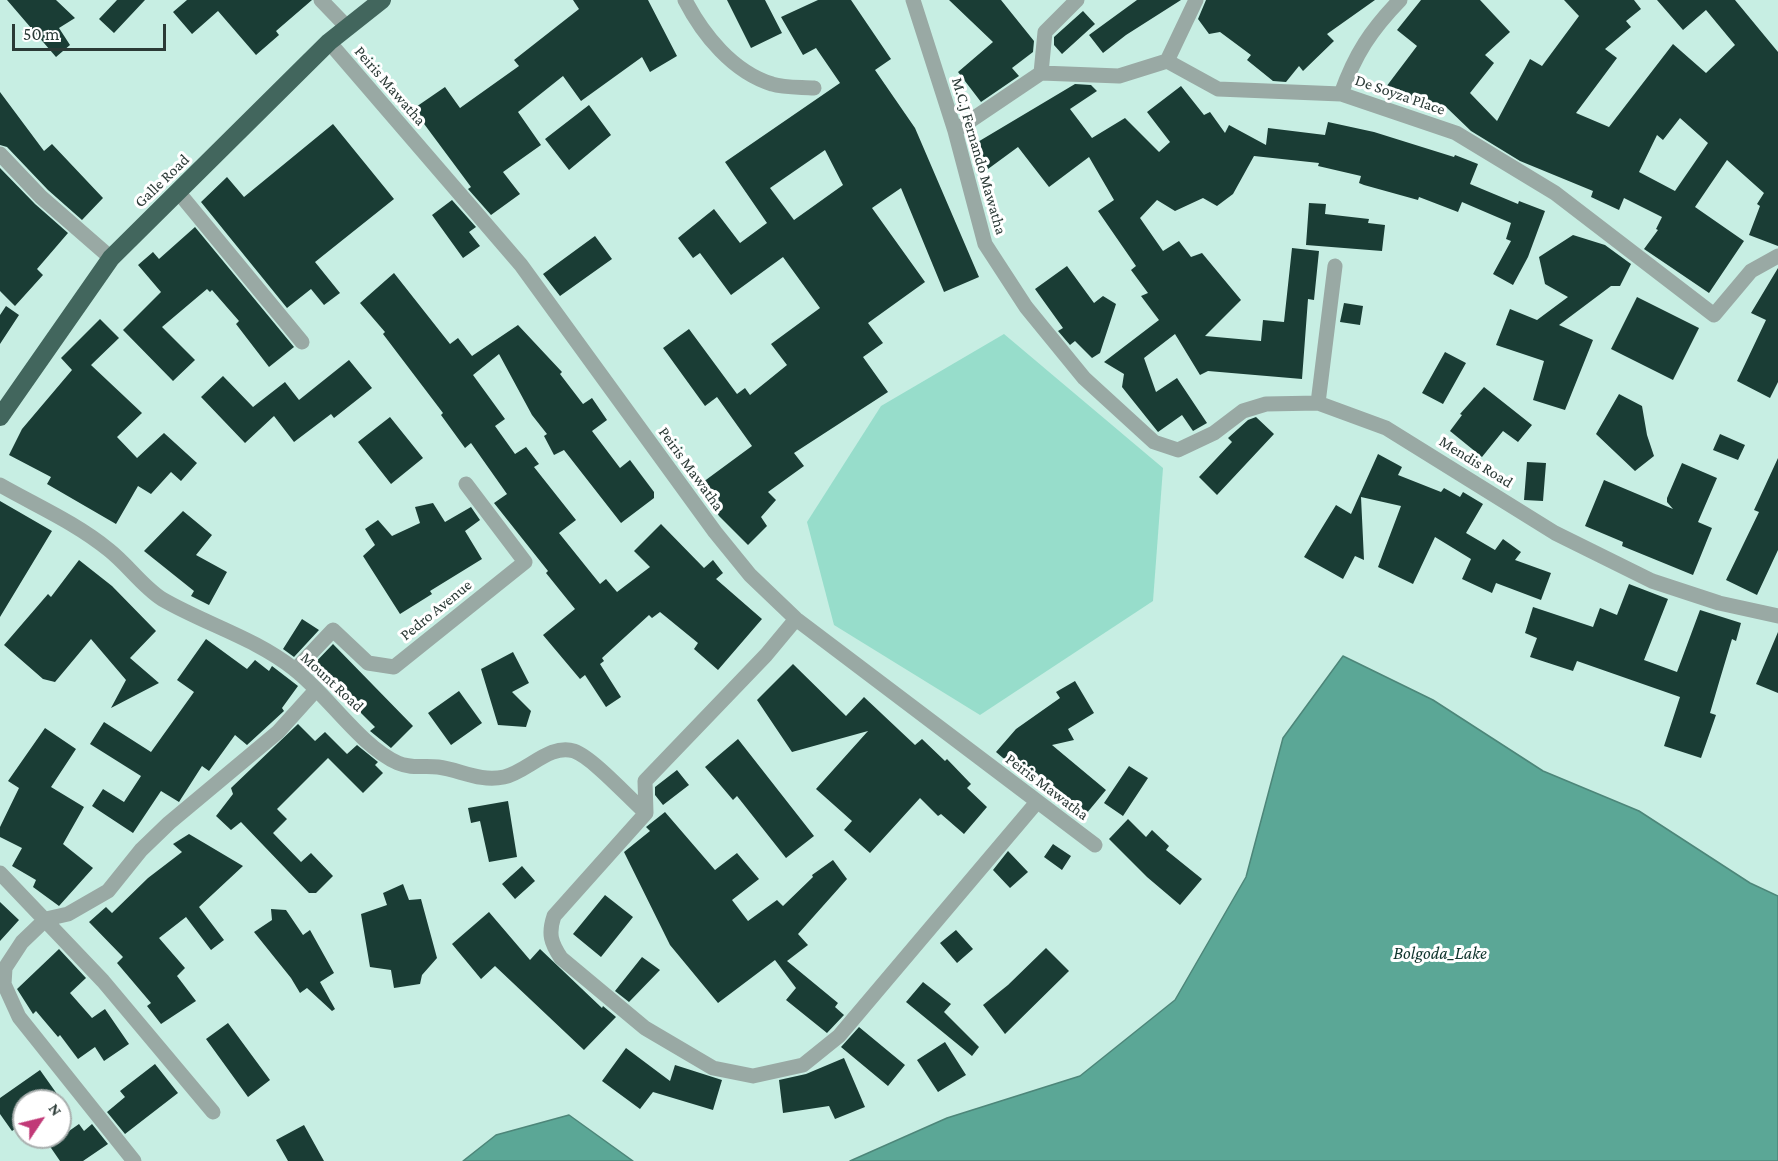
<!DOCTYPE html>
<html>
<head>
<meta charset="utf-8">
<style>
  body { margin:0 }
  #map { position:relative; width:1778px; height:1161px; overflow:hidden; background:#c7eee3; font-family:"Crimson Pro",serif }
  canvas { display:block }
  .north { position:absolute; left:12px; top:1089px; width:60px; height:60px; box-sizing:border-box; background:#fff; border:2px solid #aab0af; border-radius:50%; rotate:55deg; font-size:16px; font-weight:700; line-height:24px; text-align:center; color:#2b3a36 }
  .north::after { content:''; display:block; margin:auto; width:21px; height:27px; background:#c13977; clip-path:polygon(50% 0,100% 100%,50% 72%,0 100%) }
  .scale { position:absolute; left:12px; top:24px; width:154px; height:27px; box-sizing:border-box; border:3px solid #2b3a36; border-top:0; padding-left:8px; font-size:18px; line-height:21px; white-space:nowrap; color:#2b3a36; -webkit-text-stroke:4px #fff; paint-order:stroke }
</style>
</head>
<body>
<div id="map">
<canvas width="1778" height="1161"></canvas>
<div class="north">N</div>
<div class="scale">50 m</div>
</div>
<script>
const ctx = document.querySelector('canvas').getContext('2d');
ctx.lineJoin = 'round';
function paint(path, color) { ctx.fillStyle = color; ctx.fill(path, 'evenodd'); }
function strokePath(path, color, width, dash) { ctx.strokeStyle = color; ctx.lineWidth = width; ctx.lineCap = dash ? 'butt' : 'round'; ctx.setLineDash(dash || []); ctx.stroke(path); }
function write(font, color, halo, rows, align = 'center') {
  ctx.font = font + ' "Crimson Pro",serif'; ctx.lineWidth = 6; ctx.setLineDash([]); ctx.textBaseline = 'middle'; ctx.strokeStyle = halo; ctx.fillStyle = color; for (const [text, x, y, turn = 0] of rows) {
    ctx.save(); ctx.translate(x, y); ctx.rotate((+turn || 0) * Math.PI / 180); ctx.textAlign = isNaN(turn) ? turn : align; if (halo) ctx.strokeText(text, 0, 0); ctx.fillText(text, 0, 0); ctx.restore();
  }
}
paint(new Path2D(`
  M1004 334 1163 468 1153 601 980 715 834 625 807 522 881 406Z`), '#97ddcb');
const water = new Path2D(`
  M1343 656 1433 700 1543 771 1639 811 1750 883 1778 896V1161H850L947 1118 1080 1076 1175 1000 1246 877 1283 738Z
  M569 1115 633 1161H463L496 1135Z`);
paint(water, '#5ba796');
strokePath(water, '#4d8679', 1.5);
paint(new Path2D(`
  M7 0H56L75 18 59 28 70 45 56 57Z
  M117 0H145L114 33 99 19Z
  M187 0H312L276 31 279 35 256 55 218 11 192 34 173 12Z
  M573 0H648L677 56 650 72 642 57 581 101 563 76 518 112 541 145 503 172 520 194 491 215 468 189 471 187 413 109 445 87 460 108 519 66 514 60 579 9Z
  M727 0H765L782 33 751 48Z
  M818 0H851L891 59 875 70 915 128 979 277 944 292 901 188 872 208 925 282 868 323 883 343 863 357 888 392 794 453 804 466 768 492 776 500 761 517 767 526 748 545 719 516 699 485 752 446 717 397 705 406 663 348 689 329 737 394 745 388 750 395 787 365 771 344 820 308 783 257 731 295 700 253 693 258 678 238 714 209 740 243 767 223 725 162 840 83 816 48 803 55 781 17ZM825 150 843 185 794 220 770 188Z
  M949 0H1001L1034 41 1033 52 1012 68 1019 76 981 102 958 72 993 42Z
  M1137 0H1181L1126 35 1103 53 1089 35Z
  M1206 0H1375L1327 34 1334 41 1303 71 1299 66 1286 82 1273 81 1247 60 1251 55 1220 32 1209 34 1198 19Z
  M1421 0H1480L1510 32 1485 55 1494 63 1470 93 1497 121 1530 59 1542 66 1579 16 1564 0H1634L1641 9 1626 21 1631 27 1605 49 1617 58 1576 113 1609 127 1673 44 1706 73 1735 45 1706 10 1683 30 1657 0H1735L1778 52V246L1749 235 1760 206 1757 204 1764 193 1727 160 1695 207 1744 241 1709 293 1644 249 1658 230 1656 229 1662 217 1624 198 1619 210 1591 197 1593 191 1520 161 1471 131 1445 106 1442 112 1416 96 1409 105 1386 87 1417 46 1397 30ZM1680 118 1708 143 1675 191 1639 172 1657 135 1663 140Z
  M1083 11 1095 24 1062 54 1054 45V37Z
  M1075 84 1091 85 1097 91 1070 109 1092 138 1125 118 1159 152 1170 142 1147 112 1181 86 1204 115 1210 112 1225 133 1229 125 1266 145 1268 128 1325 135 1328 122 1374 132 1454 157 1455 155 1478 164 1470 184 1518 204 1519 201 1545 211 1528 257 1513 285 1493 274 1511 241 1506 239 1511 223 1462 202 1458 212 1419 197 1418 200 1364 185 1359 183 1361 176 1318 166 1319 163 1254 156 1233 194 1217 206 1203 198 1175 211 1157 200 1140 218 1163 251 1179 241 1191 257 1202 253 1241 300 1205 336 1261 341 1263 320 1284 322 1292 248 1319 251 1314 300 1308 299 1302 379 1208 371 1200 375 1175 334 1144 358 1156 392 1177 378 1207 423 1193 431 1182 415 1158 432 1122 387 1124 374 1104 362 1159 320 1141 296 1148 293 1131 270 1136 266 1098 211 1114 200 1089 157 1049 187 1018 147 988 169 971 146Z
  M0 92 44 151 52 144 103 198 82 220 48 190 7 147 0 145Z
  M589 105 611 135 569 170 545 139Z
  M333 124 394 199 315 262 340 293 324 305 311 289 287 308 201 202 227 177 244 197Z
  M0 168 35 204 68 233 37 269 43 275 15 306 0 291Z
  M452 200 476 227 469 232 480 246 463 258 432 215Z
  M1309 203 1326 204 1325 214 1369 219 1368 223 1385 225 1382 251 1306 245Z
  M195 227 294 347 269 367 236 324 239 321 212 290 210 292 207 289 162 327 195 360 173 381 123 330 161 292 138 265 153 252 159 259Z
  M1573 235 1605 245 1631 264 1620 286H1611L1559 325 1593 340 1565 410 1533 400 1544 361 1496 345 1510 309 1537 320 1568 297 1545 284 1539 257Z
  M595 236 612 259 560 296 543 274Z
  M1067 266 1094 303 1103 296 1116 304 1100 353 1092 358 1075 341 1070 345 1058 331 1063 328 1035 289Z
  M1778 268V382L1770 398 1737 381 1766 320 1751 313Z
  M394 273 450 344 458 338 472 356 518 325 562 372 560 374 583 404 592 398 607 420 592 431 620 468 630 460 654 492V498L621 523 564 450 554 455 544 436 547 434 532 415 499 354 473 375 505 419 495 426 515 454 526 447 539 464 534 467 576 520 559 533 600 584 606 579 617 592 650 567 634 551 661 524 704 568 713 560 723 573 716 579 762 619 718 670 694 649 698 643 660 612 652 618 649 615 602 658 604 661 600 664 621 697 606 707 585 675 580 679 543 635 575 609 546 573 548 571 494 503 507 494 471 443 465 448 441 415 443 413 383 334 385 332 360 303Z
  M1637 297 1699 328 1673 380 1611 349Z
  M1344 303 1363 306 1360 325 1340 322Z
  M6 306 19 315 0 344V315Z
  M100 319 119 338 91 365 142 413 117 437 137 458 164 433 197 463 181 481 171 472 151 494 138 486 116 524 47 484 51 477 9 455 22 429 72 370 61 358Z
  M1445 352 1466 363 1443 404 1422 393Z
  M349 360 372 388 334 418 331 414 294 442 274 416 245 443 201 397 223 376 253 407 285 382 299 400Z
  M1484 387 1532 425 1518 442 1503 431 1482 457 1450 431 1462 415 1460 414Z
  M1619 394 1642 406 1647 435 1654 456 1635 471 1596 434Z
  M390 417 423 458 391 484 358 442Z
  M1256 417 1274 434 1217 495 1199 477 1232 442 1228 438 1248 420Z
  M1720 434 1745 445 1738 460 1713 450Z
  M1378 454 1402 467 1398 475 1441 492 1444 488 1460 497 1463 492 1483 504 1466 533 1495 550 1503 539 1521 552 1515 560 1551 573 1541 600 1496 583 1492 593 1462 579 1471 559 1435 537 1413 584 1378 567 1401 506 1361 497 1364 560 1355 556 1343 579 1304 557 1336 505 1351 514Z
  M1778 458V550L1757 595 1726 580 1759 512 1754 510Z
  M1527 462 1546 463 1543 501 1524 500Z
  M1682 463 1717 478 1698 522 1712 528 1693 575 1622 546 1623 542 1585 526 1604 480 1673 509 1667 502V498Z
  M0 501 52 531 0 617Z
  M433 503 445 522 471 507 480 520 465 531 482 559 430 591 432 594 400 614 363 556 375 545 365 529 378 520 392 536 420 523 415 507Z
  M183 511 212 535 196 555 227 572 209 605 191 596 194 591 144 551Z
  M79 560 112 586 156 631 130 658 159 683 111 708 126 680 91 639 55 682 43 679 4 645 48 594 51 597Z
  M1629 584 1668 599 1644 660 1677 672 1700 610 1741 623 1736 641 1732 639 1720 679 1710 713 1716 715 1701 758 1664 746 1680 697 1577 661 1573 671 1530 657 1537 638 1525 633 1533 607 1593 627 1600 608 1617 615Z
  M302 619 319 630 294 657 283 649Z
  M1778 632V693L1756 684Z
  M206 639 247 669 255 660 269 671 272 666 298 686 282 708 284 711 247 745 235 735 209 771 202 766 179 802 161 791 133 833 92 806 103 789 124 802 141 776 90 744 104 722 151 752 194 692 177 680Z
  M333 644 413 726 391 748 370 731 375 727 338 690 311 668 309 669Z
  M513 652 529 683 512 692 531 711 526 727 498 725 481 669Z
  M793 664 846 716 864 697 915 745 922 739 945 761 947 759 971 784 967 788 987 807 964 834 941 814 938 816 920 798 870 853 844 830 852 821 816 789 868 731 792 752 757 700Z
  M1075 681 1094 713 1068 729 1074 740 1052 745 1106 790 1081 820 1026 771 1023 775 996 752 1016 729 1060 698 1056 692Z
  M459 691 482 723 451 745 428 713Z
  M298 724 315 741 325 732 347 754 357 745 378 762 375 765 383 773 363 793 328 758 277 809 287 819 273 833 301 862 311 853 333 876 316 893H309L241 822 231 830 216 816 233 794 231 788Z
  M45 728 76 749 51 787 84 807 63 844 93 868 59 906 33 887 36 880 12 866 22 848 0 837V827L19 788 8 781Z
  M738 739 814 836 786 858 737 796 733 800 705 767Z
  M1129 766 1148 778 1123 816 1104 803Z
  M677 770 689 785 663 805 655 795V787Z
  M508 801 517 857 489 862 480 821 471 823 468 808Z
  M665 812 715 870 737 853 759 879 732 900 748 921 777 900 783 906 813 877 812 875 833 860 847 879 798 934 808 945 787 961 838 1003 835 1007 844 1015 827 1033 786 1000 796 988 775 960 718 1003 670 945 624 852 650 831 646 827Z
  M1128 819 1146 837 1152 830 1169 846 1166 850 1202 879 1180 905 1147 877 1109 839Z
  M189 834 243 866 199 907 224 940 211 950 186 917 159 938 185 968 177 976 196 1001 161 1024 147 1006 151 1003 117 963 123 957 89 922 106 907 112 913 148 878 182 852 173 844Z
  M1053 844 1071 856 1062 870 1044 857Z
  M1008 851 1028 872 1010 888 993 870Z
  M522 866 535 881 515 899 502 884Z
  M403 884 409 900 421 899 437 958 422 975 420 984 394 988 391 970 370 967 361 914 387 905 383 893Z
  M605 895 633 917 601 957 573 934Z
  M0 902 19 920 0 941Z
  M271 909 286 910 303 935 310 930 334 973 320 982 335 1009 332 1011 307 988 300 993 291 978 254 932 272 920Z
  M489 912 530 960 540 949 602 1008 603 1006 616 1017 584 1050 495 966 481 979 452 944Z
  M956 930 973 949 957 963 940 943Z
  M1046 948 1069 971 1005 1034 983 1005 1008 985Z
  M59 949 86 978 70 993 92 1018 105 1009 129 1044 104 1061 95 1047 78 1059 60 1035 58 1037 36 1011 33 1014 17 989Z
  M642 957 660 970 629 1002 615 991Z
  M923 982 951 1004 944 1012 979 1047 972 1056 906 1002Z
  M228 1023 270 1080 248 1097 206 1039Z
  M859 1027 905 1065 888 1086 841 1047Z
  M945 1042 966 1075 938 1092 917 1060Z
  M626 1048 670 1081 675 1065 722 1080 713 1110 653 1092 640 1109 602 1081Z
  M844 1058 865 1107 835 1119 829 1106 783 1113 779 1080 806 1074Z
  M155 1064 178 1093 125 1134 107 1112 125 1097 120 1091Z
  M40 1070 62 1101H24V1122L12 1131 0 1114V1098Z
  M79 1124 84 1131 92 1124 108 1144 83 1161H60L49 1145Z
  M304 1125 324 1161H288L276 1140Z`), '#1a3d35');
strokePath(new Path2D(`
  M321 0 347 27
  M685 0C703 35 733 72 772 84 784 88 801 87 814 88
  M913 0 955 131 985 244 1026 307 1084 378 1154 442 1178 450 1214 433 1243 411 1266 404 1318 403 1386 428 1555 533 1652 581 1719 603 1778 616
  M329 42 521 265 715 532 750 575 796 619 1095 845
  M1167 61 1196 0
  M1041 73 1045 32 1077 0
  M1341 94C1355 54 1371 30 1400 0
  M955 131 1041 73 1119 76 1167 61 1218 89 1341 94 1456 133 1555 193 1714 315 1751 271 1778 256
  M0 154 41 197 111 258
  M179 193 302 342
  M1318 403 1335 266
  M0 485C37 506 76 523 109 550 128 565 142 586 162 599 205 624 255 638 294 669 327 694 360 746 398 763 412 769 424 765 438 767 461 770 479 782 504 777 527 772 550 743 574 751 592 757 629 798 646 813
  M796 619 766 655 645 781 646 813 554 916C548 934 551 943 561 958L645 1028 713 1068 753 1076 803 1065 839 1036 1037 802
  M296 669 333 630 368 663 394 667 525 562 466 484
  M0 873 103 981 213 1112
  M134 1161 19 1017 4 984 5 968 22 942 46 919 68 914 108 891 141 850 169 823 278 732 315 691`), '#99a9a4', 15);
strokePath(new Path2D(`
  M0 417 111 258 329 42 382 0`), '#42665d', 18);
write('16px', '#2b3a36', '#fff', [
  ["Peiris Mawatha",390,86,49],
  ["De Soyza Place",1400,95,19],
  ["M.C.J Fernando Mawatha",979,156,74],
  ["Galle Road",162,181,-44],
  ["Mendis Road",1476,462,32],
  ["Peiris Mawatha",691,469,54],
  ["Pedro Avenue",436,610,-39],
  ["Mount Road",332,682,43],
  ["Peiris Mawatha",1047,787,37]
]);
write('italic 18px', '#0f342c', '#fff', [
  ["Bolgoda_Lake",1440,953]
]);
</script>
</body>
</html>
